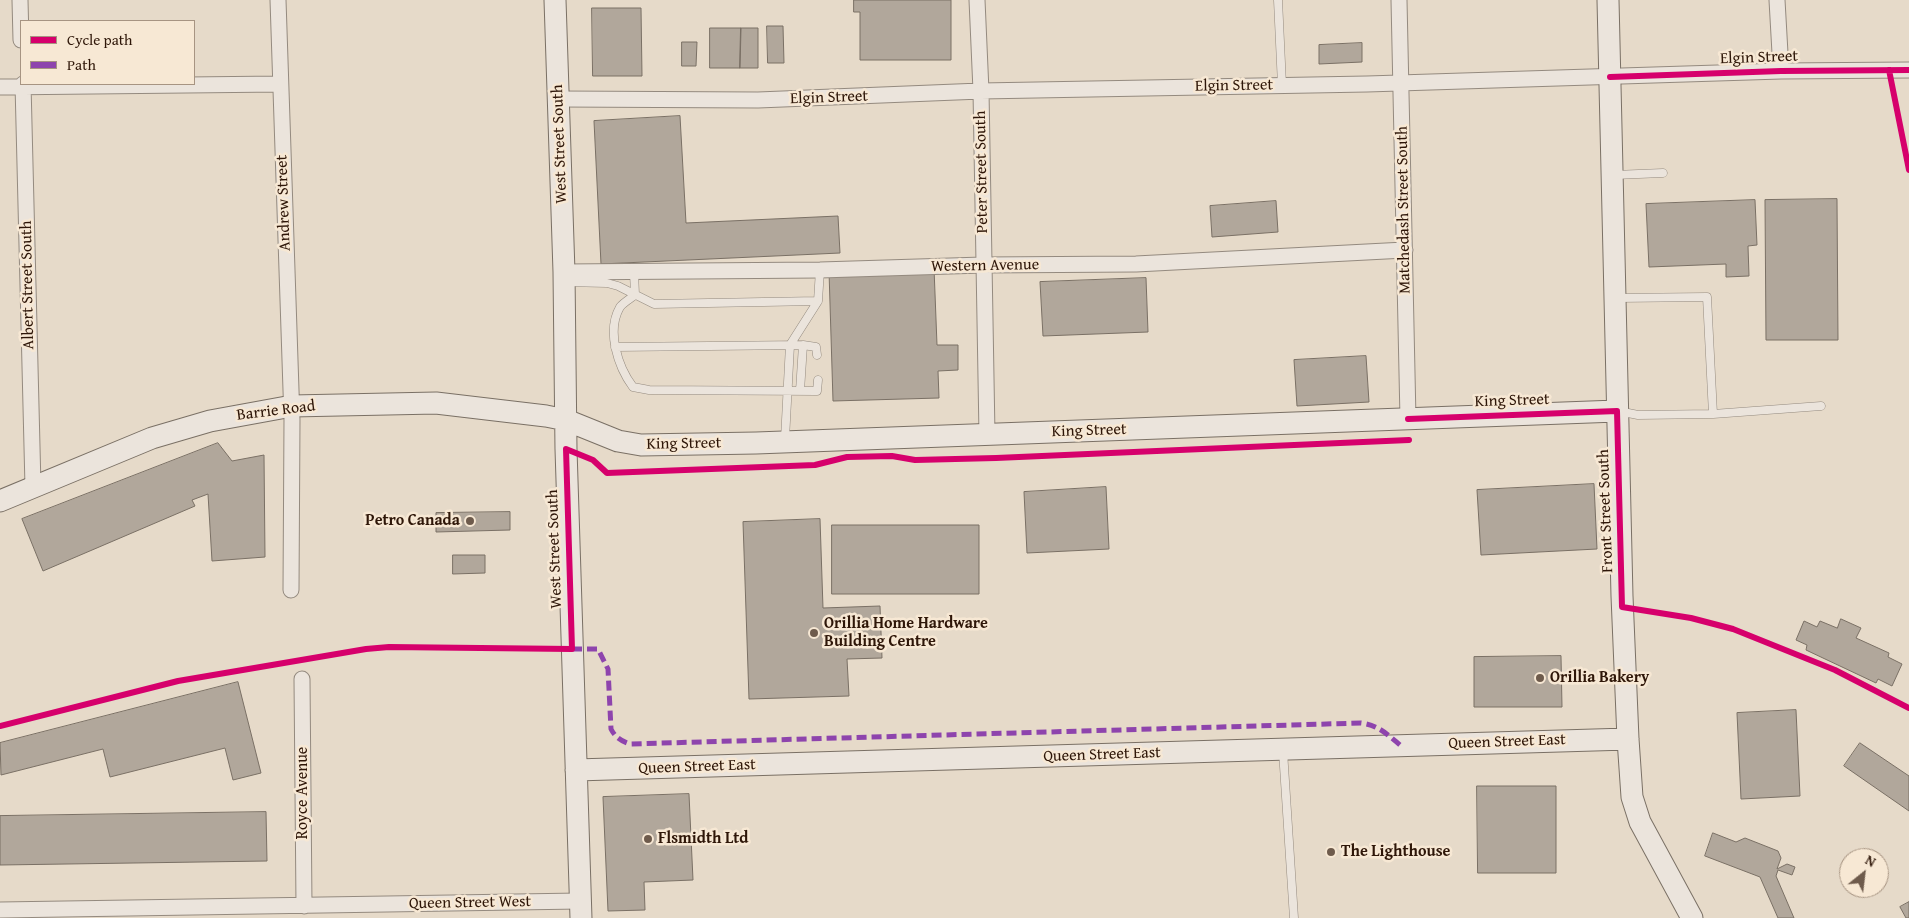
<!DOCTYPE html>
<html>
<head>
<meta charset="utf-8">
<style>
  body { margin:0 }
  #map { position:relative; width:1909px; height:918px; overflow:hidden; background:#e6dac9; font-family:"Gentium Book Plus",serif }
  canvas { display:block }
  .legend { position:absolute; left:20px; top:20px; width:175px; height:65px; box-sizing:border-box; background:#f7e8d4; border:1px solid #a79482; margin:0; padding:6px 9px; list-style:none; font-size:15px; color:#2e1608 }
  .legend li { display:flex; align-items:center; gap:10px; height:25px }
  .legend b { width:25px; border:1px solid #a79482 }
  .north { position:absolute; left:1839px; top:848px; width:50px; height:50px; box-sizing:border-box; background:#f7e8d4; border:1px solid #a79482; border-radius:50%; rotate:29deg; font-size:14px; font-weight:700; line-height:20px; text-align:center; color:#2e1608 }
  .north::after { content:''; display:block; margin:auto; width:18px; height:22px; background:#6e5b4c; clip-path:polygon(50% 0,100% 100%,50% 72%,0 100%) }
</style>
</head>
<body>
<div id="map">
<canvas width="1909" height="918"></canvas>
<ul class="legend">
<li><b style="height:6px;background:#d6006c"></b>Cycle path</li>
<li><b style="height:6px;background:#8e44ad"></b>Path</li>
</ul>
<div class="north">N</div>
</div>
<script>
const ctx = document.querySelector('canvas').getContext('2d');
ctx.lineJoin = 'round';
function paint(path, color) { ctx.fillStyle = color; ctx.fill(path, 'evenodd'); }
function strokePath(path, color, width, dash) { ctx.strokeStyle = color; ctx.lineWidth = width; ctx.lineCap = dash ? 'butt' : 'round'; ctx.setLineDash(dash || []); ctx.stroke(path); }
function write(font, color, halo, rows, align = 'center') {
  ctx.font = font + ' "Gentium Book Plus",serif'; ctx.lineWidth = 5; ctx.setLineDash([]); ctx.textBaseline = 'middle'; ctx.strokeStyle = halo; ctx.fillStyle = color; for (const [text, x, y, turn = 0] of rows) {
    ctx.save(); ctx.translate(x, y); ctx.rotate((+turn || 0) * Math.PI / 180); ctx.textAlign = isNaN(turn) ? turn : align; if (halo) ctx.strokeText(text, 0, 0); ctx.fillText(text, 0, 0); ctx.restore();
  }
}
const building = new Path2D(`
  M854 0H951V60H860V12H854Z
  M592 8H641L642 76H593Z
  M767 26H783L784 63H768Z
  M710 28H741L740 68H710Z
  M741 28H758V68H740Z
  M682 42H697L696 66H682Z
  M1362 43V62L1319 64V45Z
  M680 116 686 223 838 216 840 253 601 264 594 121Z
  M1837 199 1838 340H1766L1765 200Z
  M1755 200 1757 245 1748 246 1749 276 1726 277V264L1649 267 1646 204Z
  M1276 201 1278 232 1212 237 1210 206Z
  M934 268 937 345H958V370L938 371 939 398 833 401 829 271Z
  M1146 278 1148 332 1043 336 1040 282Z
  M1366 356 1369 402 1297 406 1294 360Z
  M218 443 232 461 264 455 265 557 212 561 208 494 192 500 195 506 43 571 22 519Z
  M1594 484 1597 549 1481 555 1477 490Z
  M1106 487 1109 549 1027 553 1024 492Z
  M510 512V530L436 532V513Z
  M820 519 823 608 880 606 882 658 847 659 849 696 749 699 743 522Z
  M832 525H979V594H832Z
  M453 555H485V573L453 574Z
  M1841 619 1861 628 1856 638 1889 653 1888 657 1902 664 1892 686 1878 679 1876 683 1806 650 1807 645 1796 640 1804 621 1817 627 1820 621 1837 628Z
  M1561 656 1562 707H1474V657Z
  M238 682 261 773 233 780 225 748 110 777 103 749 1 775 0 743Z
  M1796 710 1800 796 1741 799 1737 713Z
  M1860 743 1909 776V811L1844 766Z
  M1477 786H1556V873H1478Z
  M689 794 693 880 644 882 645 910 608 911 603 797Z
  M266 812 267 861 0 865V816Z
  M1713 833 1736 842 1745 838 1778 851 1781 858 1777 869 1787 864 1795 867 1792 875 1778 870 1776 876 1794 918H1778L1760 877 1705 856Z
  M1909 902V918H1906L1900 907Z`);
paint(building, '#b1a79b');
strokePath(building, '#7a7065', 1);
const lane = new Path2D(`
  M1278 0 1282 85
  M1614 175 1663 173
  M634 272 635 295
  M565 282 607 283 618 286 654 304 818 301 790 345 785 439
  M635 295C631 298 623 303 620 307 606 331 618 367 633 387L649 390 817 391 818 380
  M1617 298 1707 297 1713 414
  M818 301 820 270
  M615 347 803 345 816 347 817 355
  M800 391 803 345
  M1618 411 1638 415 1713 414 1821 406
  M1283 751 1294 918`);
const street = new Path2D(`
  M20 0 21 40
  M278 0 292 420 291 590
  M977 0 981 91 987 435
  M1399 0 1408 419
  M1777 0 1781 71
  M23 84 33 487
  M0 87 280 84
  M559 99 758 100 981 91 1367 84 1781 71 1909 70
  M564 272 820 270 983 265 1136 264 1405 250
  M302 679 304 906
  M0 910 580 901`);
const secondary = new Path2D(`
  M555 0 564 272 566 449 581 918
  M1608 0 1622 596 1628 739 1632 797 1640 822 1692 918
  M0 501 152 438 210 421 292 406 436 403 546 416 566 420 618 441 641 445 756 443 1617 411
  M576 770 1628 739`);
strokePath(lane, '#948a7f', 9);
strokePath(street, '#948a7f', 17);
strokePath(secondary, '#7a7065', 23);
strokePath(lane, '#ebe4dc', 8);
strokePath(street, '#ebe4dc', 15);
strokePath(secondary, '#ebe4dc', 21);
strokePath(new Path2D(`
  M572 649H598L608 669 611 729C615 737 621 741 630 744L1361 723C1378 725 1387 734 1400 745`), '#8e44ad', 5, [10, 5]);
strokePath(new Path2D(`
  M1889 70 1909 170
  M1610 77 1781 71 1909 70
  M1408 419 1617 411 1622 607 1691 618 1733 629 1835 670 1909 708
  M0 726 178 681 366 649 389 647 572 649 566 449 593 460 607 473 815 465 847 457 892 456 915 460 996 458 1409 440`), '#d6006c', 6);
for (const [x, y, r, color] of [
  [470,521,5,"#6e5b4c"],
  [814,633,5,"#6e5b4c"],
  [1540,678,5,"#6e5b4c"],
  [648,839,5,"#6e5b4c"],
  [1331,852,5,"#6e5b4c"]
]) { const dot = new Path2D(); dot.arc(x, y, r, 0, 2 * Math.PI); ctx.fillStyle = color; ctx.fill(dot); strokePath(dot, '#f7e8d4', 2); }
write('16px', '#2e1608', '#f7e8d4', [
  ["Elgin Street",1759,58,-2],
  ["Elgin Street",1234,86,-1],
  ["Elgin Street",829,98,-2],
  ["West Street South",560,144,-92],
  ["Peter Street South",982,172,-91],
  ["Andrew Street",284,203,-92],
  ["Matchedash Street South",1404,210,-91],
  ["Western Avenue",985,266,-1],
  ["Albert Street South",28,285,-91],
  ["King Street",1512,401,-2],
  ["Barrie Road",276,411,-7],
  ["King Street",1089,431,-2],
  ["King Street",684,444,-1],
  ["Front Street South",1606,511,-92],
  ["West Street South",555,549,-92],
  ["Queen Street East",1507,742,-2],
  ["Queen Street East",1102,755,-2],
  ["Queen Street East",697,767,-2],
  ["Royce Avenue",303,793,-90],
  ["Queen Street West",470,903,-1]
]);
write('bold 16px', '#2e1608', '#f7e8d4', [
  ["Petro Canada",460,521,"right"],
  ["Orillia Home Hardware",824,624],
  ["Building Centre",824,642],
  ["Orillia Bakery",1550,678],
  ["Flsmidth Ltd",658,839],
  ["The Lighthouse",1341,852]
], 'left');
</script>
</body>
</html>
